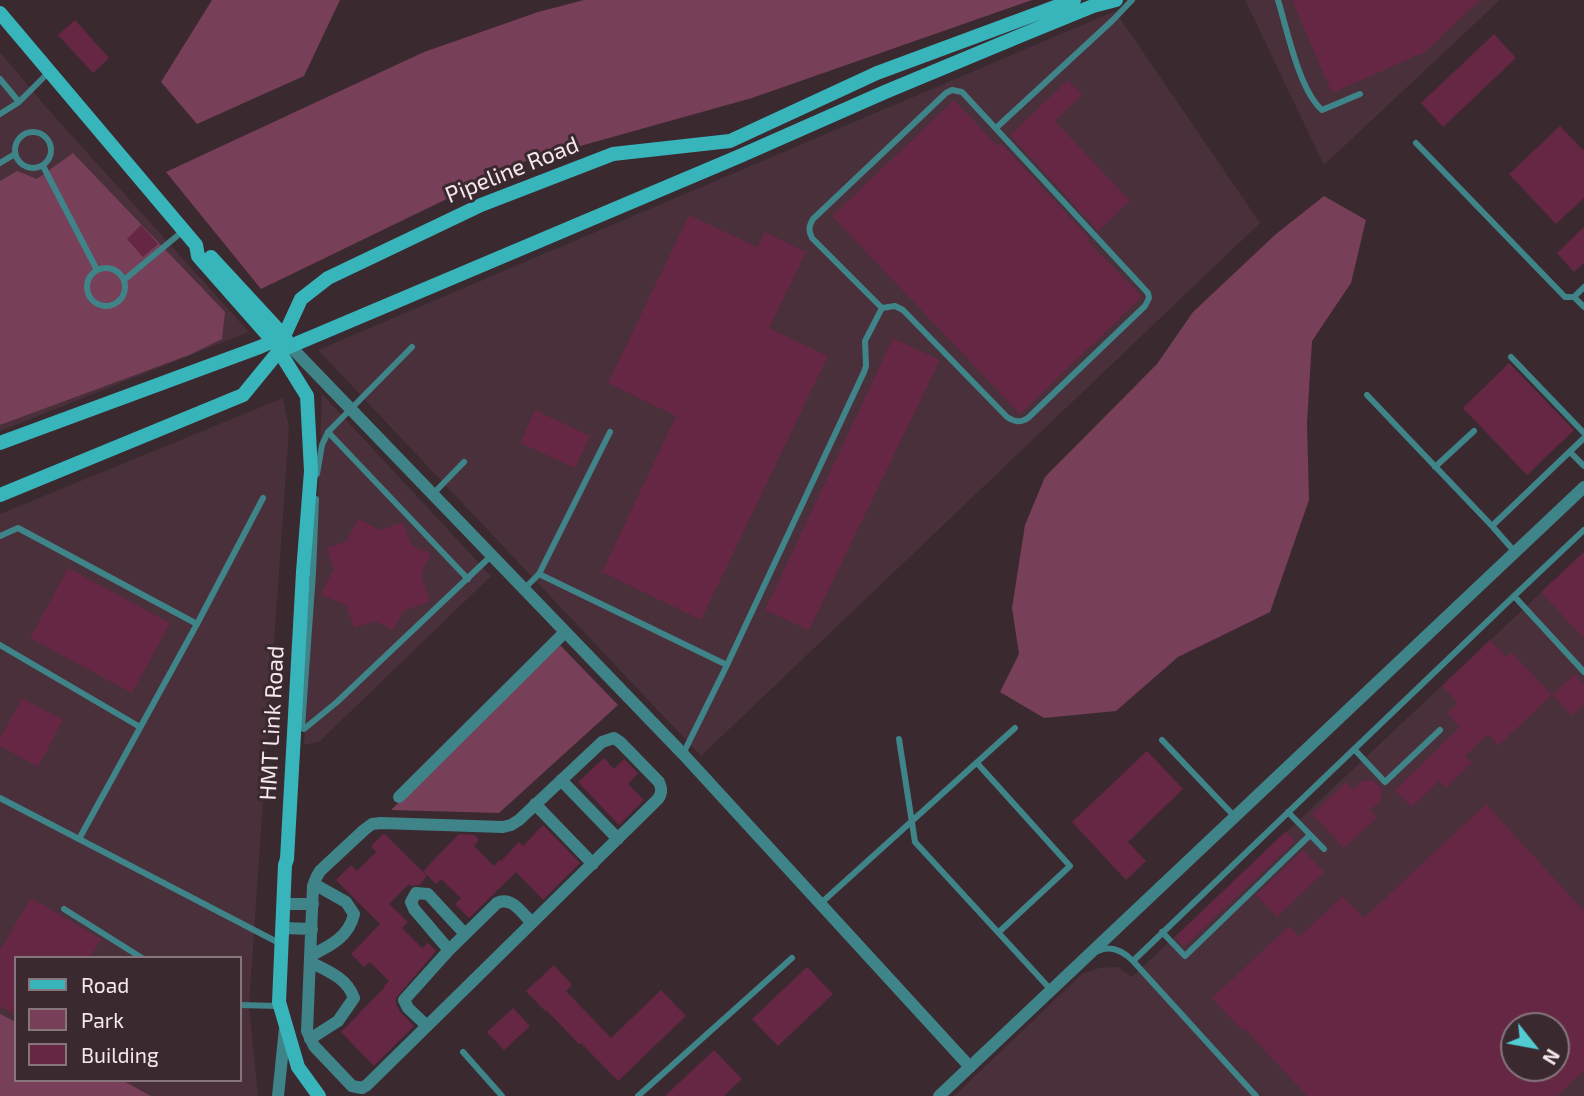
<!DOCTYPE html>
<html>
<head>
<meta charset="utf-8">
<style>
  body { margin:0 }
  #map { position:relative; width:1584px; height:1096px; overflow:hidden; background:#3b2930; font-family:"Exo 2",sans-serif }
  canvas { display:block }
  .legend { position:absolute; left:14px; top:956px; width:228px; height:126px; box-sizing:border-box; background:#3b2930; border:2px solid #86767c; margin:0; padding:9px 12px; list-style:none; font-size:21px; color:#f6e9ed }
  .legend li { display:flex; align-items:center; gap:14px; height:35px }
  .legend b { width:35px; border:2px solid #86767c }
  .north { position:absolute; left:1500px; top:1012px; width:70px; height:70px; box-sizing:border-box; background:#3b2930; border:2px solid #86767c; border-radius:50%; rotate:121deg; font-size:19px; font-weight:700; line-height:28px; text-align:center; color:#f6e9ed }
  .north::after { content:''; display:block; margin:auto; width:24px; height:32px; background:#51ccd3; clip-path:polygon(50% 0,100% 100%,50% 72%,0 100%) }
</style>
</head>
<body>
<div id="map">
<canvas width="1584" height="1096"></canvas>
<ul class="legend">
<li><b style="height:9px;background:#38b5bb"></b>Road</li>
<li><b style="height:19px;background:#773f58"></b>Park</li>
<li><b style="height:19px;background:#652744"></b>Building</li>
</ul>
<div class="north">N</div>
</div>
<script>
const ctx = document.querySelector('canvas').getContext('2d');
ctx.lineJoin = 'round';
function paint(path, color) { ctx.fillStyle = color; ctx.fill(path, 'evenodd'); }
function strokePath(path, color, width, dash) { ctx.strokeStyle = color; ctx.lineWidth = width; ctx.lineCap = dash ? 'butt' : 'round'; ctx.setLineDash(dash || []); ctx.stroke(path); }
function write(font, color, halo, rows, align = 'center') {
  ctx.font = font + ' "Exo 2",sans-serif'; ctx.lineWidth = 6; ctx.setLineDash([]); ctx.textBaseline = 'middle'; ctx.strokeStyle = halo; ctx.fillStyle = color; for (const [text, x, y, turn = 0] of rows) {
    ctx.save(); ctx.translate(x, y); ctx.rotate((+turn || 0) * Math.PI / 180); ctx.textAlign = isNaN(turn) ? turn : align; if (halo) ctx.strokeText(text, 0, 0); ctx.fillText(text, 0, 0); ctx.restore();
  }
}
paint(new Path2D(`
  M1245 0H1500L1324 165Z
  M1115 11 1260 223 701 756 318 350Z
  M0 52 46 107 249 332 0 431Z
  M322 394 491 576 320 741 304 745 315 580Z
  M283 398 289 428 249 1005 258 1096H151L122 1080H240V958H16V1022L0 1014V514Z
  M1584 552V1096H954L1082 974 1099 968 1118 967 1132 977ZM1514 1026H1556V1068H1514Z`), '#49303a');
paint(new Path2D(`
  M212 0H340L304 76 197 124 161 82Z
  M584 0H1032L752 98 523 162 261 289 166 172 424 52 538 12Z
  M73 153 225 312 222 339 189 355 0 425V181L17 171 37 179Z
  M1324 196 1366 220 1351 283 1312 341 1307 423 1309 500 1270 612 1178 657 1116 711 1044 718 1000 692 1019 654 1012 608 1025 525 1045 477 1157 364 1193 312 1276 234Z
  M560 645 618 705 499 813 391 810Z
  M0 1014 16 1022V1080H122L151 1096H0Z`), '#773f58');
paint(new Path2D(`
  M1292 0H1480L1425 52 1332 93Z
  M75 20 109 58 93 73 58 35Z
  M1494 34 1516 58 1443 127 1421 103Z
  M1068 80 1082 95 1055 121 1130 201 1098 231 1010 135Z
  M954 100 998 146 1001 143 1090 239 1088 241 1142 297 1020 414 832 216Z
  M1560 126 1584 151V198L1556 224 1509 174Z
  M689 215 757 247 765 232 806 252 769 328 828 356 701 620 602 572 676 416 608 383Z
  M141 225 158 244 143 257 127 239Z
  M1584 227V263L1574 272 1557 253Z
  M893 338 940 360 809 630 765 610Z
  M1509 363 1574 430 1527 475 1463 408Z
  M535 410 590 436 575 468 520 443Z
  M358 519 380 530 403 522 411 545 431 554 421 574 430 601 403 611 393 630 375 621 354 628 346 605 321 595 334 569 327 548 347 541Z
  M1584 552V639L1541 592Z
  M68 568 170 623 132 693 30 638Z
  M1490 640 1506 657 1511 652 1552 695 1498 746 1488 734 1465 756 1472 763 1445 788 1439 781 1412 807 1395 790 1460 727 1447 713 1458 703 1442 686Z
  M1575 674 1584 684V704L1572 716 1552 695Z
  M22 698 63 720 38 767 0 746V738Z
  M1147 751 1183 789 1128 842 1146 861 1126 880 1072 822Z
  M604 758 614 769 624 759 638 773 628 784 644 800 619 825 578 782Z
  M1373 780 1382 790 1381 801 1370 810 1377 817 1344 848 1312 814 1346 782 1353 790 1362 781Z
  M1486 804 1584 911V1071L1557 1096H1307L1244 1028 1242 1030 1212 998 1289 926 1299 937 1343 896 1364 918ZM1514 1026H1556V1068H1514Z
  M543 825 580 863 543 900 516 872 469 918 455 904 461 898 441 879 436 884 423 871 459 834 475 835 479 840 474 846 494 866 499 860 501 861 519 842 523 846Z
  M1286 831 1295 841 1184 947 1175 937Z
  M384 833 427 876 420 885 411 886 409 884 389 904 408 922 402 928 422 948 428 943 436 951 396 998V1004L400 1012 414 1026 374 1066 341 1032 384 988 383 987 389 981 370 962 364 967 351 954 380 924 336 880 351 865 357 871 376 852 371 846Z
  M1303 850 1324 872 1277 917 1256 895Z
  M31 898 101 939 90 958H16V1015L0 1006V950Z
  M554 965 572 985 566 991 611 1038 661 990 686 1016 618 1081 581 1043 579 1044 546 1010 545 1011 526 991Z
  M807 967 833 994 778 1046 752 1019Z
  M513 1008 530 1026 504 1050 487 1032Z
  M714 1050 742 1079 724 1096H665Z`), '#652744');
strokePath(new Path2D(`
  M1278 0C1287 29 1299 90 1322 110L1360 94
  M0 79 19 102
  M952 90 962 92 1148 293 1149 298 1145 306 1028 418C1020 423 1015 422 1007 417L903 310 895 306 882 308 812 238C808 230 809 226 813 219L946 93Z
  M0 114 19 102 49 72
  M996 128 1113 20 1132 0
  M15 150a18 18 0 1 1 36 0a18 18 0 1 1-36 0Z
  M1416 143 1565 297H1574L1584 307
  M0 163 15 154
  M43 166 97 270
  M87 287a19 19 0 1 1 38 0a19 19 0 1 1-38 0Z
  M124 280 183 231
  M1574 297 1584 287
  M412 347 328 432 468 579
  M1511 357 1584 433
  M1367 395 1492 526 1584 438
  M1570 452 1584 466
  M1435 467 1474 431
  M317 474 322 445 328 432
  M433 494 464 462
  M1492 526 1515 552
  M0 536 18 528 197 624 79 839
  M305 572 313 573 302 728 304 729 337 702 492 555
  M313 573 316 499
  M539 574 727 665
  M524 589 539 574 610 432
  M1514 596 1584 530
  M197 624 263 498
  M0 645 140 727
  M899 739 915 842 1052 991
  M1162 740 1235 817
  M1354 749 1385 782 1440 730
  M683 754 727 665 864 372 866 366 865 341 882 308
  M977 763 1070 866 999 932
  M0 798 281 944
  M1288 812 1324 849
  M820 904 1015 728
  M64 909 142 958
  M1162 932 1185 956 1310 835
  M1098 951C1111 945 1123 951 1133 961L1514 596 1584 672
  M1133 961 1256 1096
  M240 1005 278 1006
  M463 1052 502 1096
  M638 1096 792 958`), '#3f8489', 6);
strokePath(new Path2D(`
  M290 346 683 754 970 1067
  M614 738 620 742 659 782C662 789 662 793 658 799L367 1085 362 1088 352 1086 314 1046 307 1031 313 886 316 878 320 871 364 830 372 824 381 823 503 827 511 825 519 820 602 742Z
  M561 780 618 839
  M399 797 565 632
  M535 804 593 864
  M284 904H313
  M283 928 312 929
  M449 950 414 909 411 902 416 893 428 894 465 934
  M310 956C330 946 349 937 354 914L346 902 314 884
  M310 962C328 971 347 978 354 998L338 1021 310 1039
  M427 1026 408 1008 404 1000 449 950 497 903C512 896 522 913 532 923
  M278 1096 285 1028
  M939 1096 1584 487`), '#3f8489', 12);
strokePath(new Path2D(`
  M0 13 196 245 198 256 273 341 307 396 311 471 303 572 287 859 285 865 279 1002 298 1067 319 1096
  M211 257 284 336 288 343
  M0 443 260 347 284 336 301 299 328 278 481 205 613 154 730 141 877 73 1074 0
  M0 495 243 395 279 351 740 156 885 92 1022 35 1093 6 1116 0`), '#38b5bb', 14);
write('23px', '#f6e9ed', '#3b2930', [
  ["Pipeline Road",512,170,-22],
  ["HMT Link Road",272,723,-87]
]);
</script>
</body>
</html>
